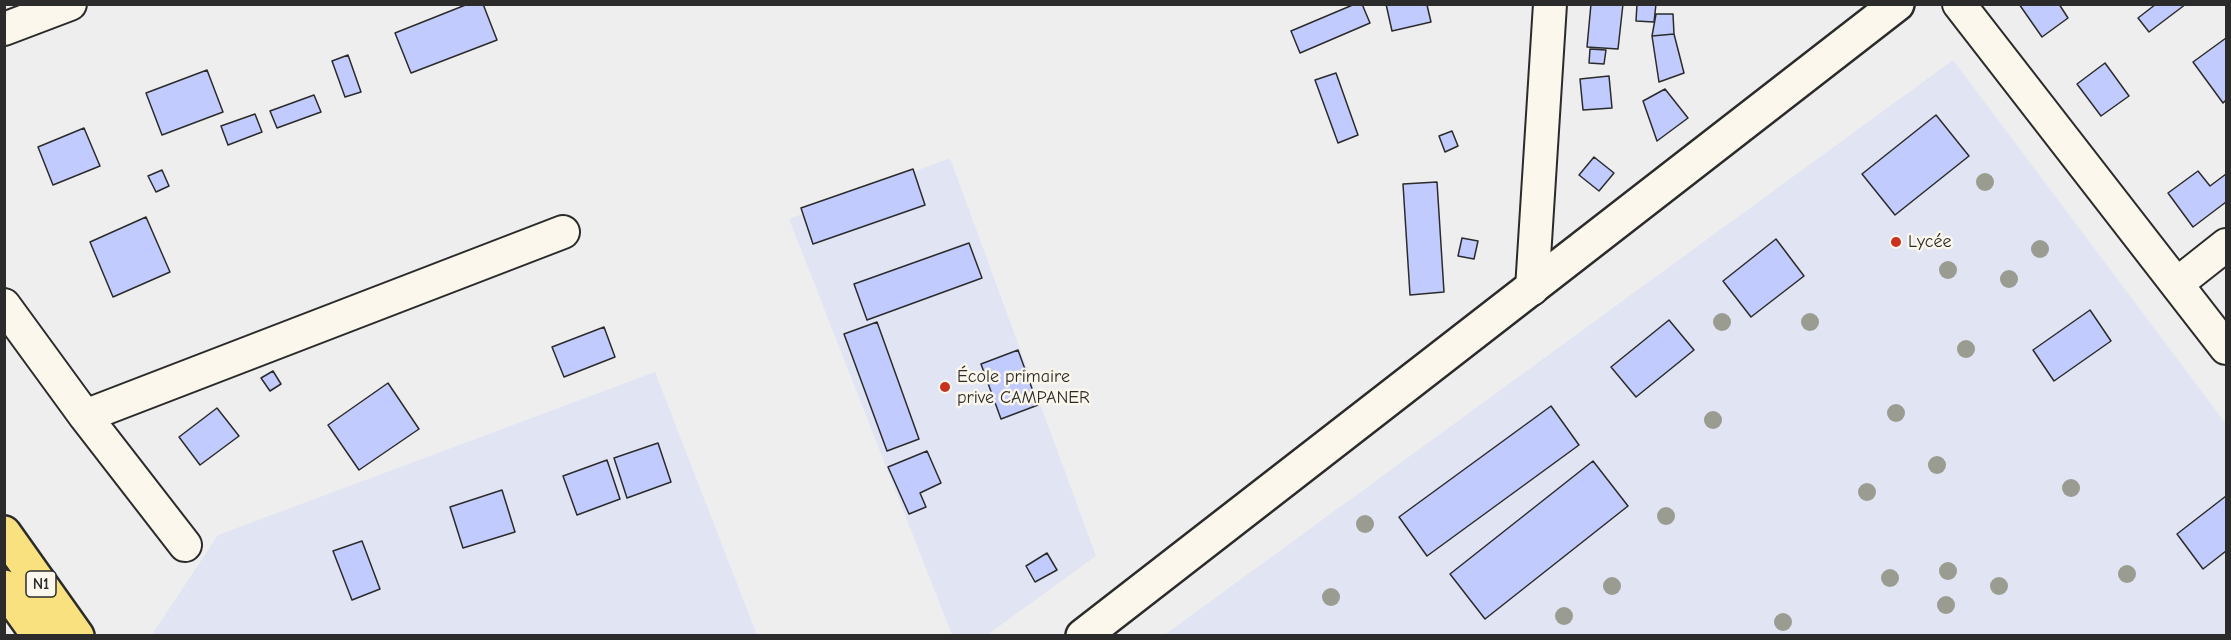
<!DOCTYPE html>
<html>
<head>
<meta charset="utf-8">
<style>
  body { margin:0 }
  #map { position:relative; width:2231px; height:640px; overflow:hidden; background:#efeeef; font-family:"Comic Neue",sans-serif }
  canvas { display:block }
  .frame { position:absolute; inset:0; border:6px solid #2b2b2b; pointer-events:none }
</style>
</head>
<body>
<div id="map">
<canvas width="2231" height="640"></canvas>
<div class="frame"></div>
</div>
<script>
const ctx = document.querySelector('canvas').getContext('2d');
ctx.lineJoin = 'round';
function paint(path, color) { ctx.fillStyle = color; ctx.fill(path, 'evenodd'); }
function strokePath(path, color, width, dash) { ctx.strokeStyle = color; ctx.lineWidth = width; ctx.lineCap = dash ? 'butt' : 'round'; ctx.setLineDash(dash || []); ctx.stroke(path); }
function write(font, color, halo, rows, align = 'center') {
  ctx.font = font + ' "Comic Neue",sans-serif'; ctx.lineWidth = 5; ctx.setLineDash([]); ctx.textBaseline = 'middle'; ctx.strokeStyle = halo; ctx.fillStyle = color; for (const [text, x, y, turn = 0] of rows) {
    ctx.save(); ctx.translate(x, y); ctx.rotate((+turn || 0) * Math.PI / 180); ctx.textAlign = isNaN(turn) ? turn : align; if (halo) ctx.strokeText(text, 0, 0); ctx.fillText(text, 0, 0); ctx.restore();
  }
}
paint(new Path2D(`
  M1953 60 2226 424V635L1163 636Z
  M950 158 1096 556 987 635H952L789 219Z
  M655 372 757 635 151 636 218 535Z`), '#e1e4f3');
const building = new Path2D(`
  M468 4H483L497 40 411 73 395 33Z
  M1355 4H1362L1370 23 1300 53 1291 31Z
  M1386 4H1429L1427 5 1431 22 1392 31Z
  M1591 4H1623L1618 49 1587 47Z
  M1637 4H1656L1654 22 1636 21Z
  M2019 4H2059L2068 18 2042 37Z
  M2156 4H2186L2149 32 2138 18Z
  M1656 14H1673L1674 34 1652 36Z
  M1674 34 1684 73 1659 82 1652 36Z
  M2226 38V100L2223 103 2193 62Z
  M1590 49 1606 50 1604 64 1589 63Z
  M348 55 361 92 345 97 332 61Z
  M2105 63 2129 96 2101 116 2077 84Z
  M207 70 223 112 162 135 146 93Z
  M1336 73 1358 135 1338 143 1315 80Z
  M1609 76 1612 108 1583 110 1580 79Z
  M1665 89 1688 118 1657 141 1643 101Z
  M314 95 321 112 277 128 270 111Z
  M255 114 262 132 228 145 221 126Z
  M1936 115 1969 156 1895 215 1862 174Z
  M84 128 100 166 53 185 38 147Z
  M1452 131 1458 146 1445 152 1439 136Z
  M1594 157 1614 173 1599 191 1579 175Z
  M913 169 925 205 813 244 801 208Z
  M162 170 169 186 156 192 148 176Z
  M2198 171 2210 186 2226 174V202L2193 227 2168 193Z
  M1437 182 1444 292 1410 295 1403 184Z
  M146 217 170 272 113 297 90 242Z
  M1462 238 1478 241 1474 259 1458 256Z
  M1776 239 1804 276 1751 317 1723 281Z
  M969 243 982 278 867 320 854 284Z
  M2090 310 2111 341 2054 381 2033 350Z
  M1669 320 1694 350 1636 397 1611 367Z
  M877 322 919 439 887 451 844 334Z
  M604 327 615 357 564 377 552 347Z
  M1018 350 1038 405 1001 419 981 364Z
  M273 371 281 384 270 391 261 378Z
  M388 383 419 429 359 470 328 425Z
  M1551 406 1579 445 1427 556 1399 517Z
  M217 408 239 436 200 465 179 437Z
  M658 443 671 482 627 498 614 458Z
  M927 451 941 483 920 493 926 507 909 514 888 467Z
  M607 460 620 499 577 515 563 476Z
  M1593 461 1628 506 1485 619 1450 574Z
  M502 490 515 532 463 548 450 507Z
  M2226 496V551L2203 569 2177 534Z
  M362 541 380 589 352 600 333 551Z
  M1047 553 1057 570 1035 582 1026 566Z`);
paint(building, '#c1cbfd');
strokePath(building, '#2b2b2b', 1.5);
const minor = new Path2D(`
  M1959 4 2226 348
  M4 29 70 4
  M2178 283 2226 245
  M1532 289 1550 4
  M4 305 85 416 185 545
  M85 416 563 232`);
const tertiary = new Path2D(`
  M1083 636 1897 4`);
const trunk = new Path2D(`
  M4 533 77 636
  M4 587 39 636`);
strokePath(minor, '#2b2b2b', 36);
strokePath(tertiary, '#2b2b2b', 38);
strokePath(trunk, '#2b2b2b', 38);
strokePath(minor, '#fbf7ec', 32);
strokePath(tertiary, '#fbf7ec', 33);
strokePath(trunk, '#fae180', 33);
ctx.fillStyle = '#9a9c92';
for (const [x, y] of [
  [1985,182],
  [2040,249],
  [1948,270],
  [2009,279],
  [1722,322],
  [1810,322],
  [1966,349],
  [1896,413],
  [1713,420],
  [1937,465],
  [2071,488],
  [1867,492],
  [1666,516],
  [1365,524],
  [1948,571],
  [2127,574],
  [1890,578],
  [1612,586],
  [1999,586],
  [1331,597],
  [1946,605],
  [1564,616],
  [1783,622]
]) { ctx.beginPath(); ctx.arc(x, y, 9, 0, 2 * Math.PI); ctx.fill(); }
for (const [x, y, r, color] of [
  [1896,242,6,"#c8321e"],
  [945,387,6,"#c8321e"]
]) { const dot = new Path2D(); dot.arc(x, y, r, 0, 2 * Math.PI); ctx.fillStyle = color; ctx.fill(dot); strokePath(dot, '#fbf7ec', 2); }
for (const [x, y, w] of [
  [41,584,30]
]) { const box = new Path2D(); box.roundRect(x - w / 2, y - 13, w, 26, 4.5); ctx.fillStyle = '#fbf7ec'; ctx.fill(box); strokePath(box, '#2b2b2b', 1.5); }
write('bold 16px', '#2b2b2b', null, [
  ["N1",41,584]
]);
write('18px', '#2b2b2b', '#fbf7ec', [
  ["Lycée",1908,242],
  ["École primaire",957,377],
  ["prive CAMPANER",957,398]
], 'left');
</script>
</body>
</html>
